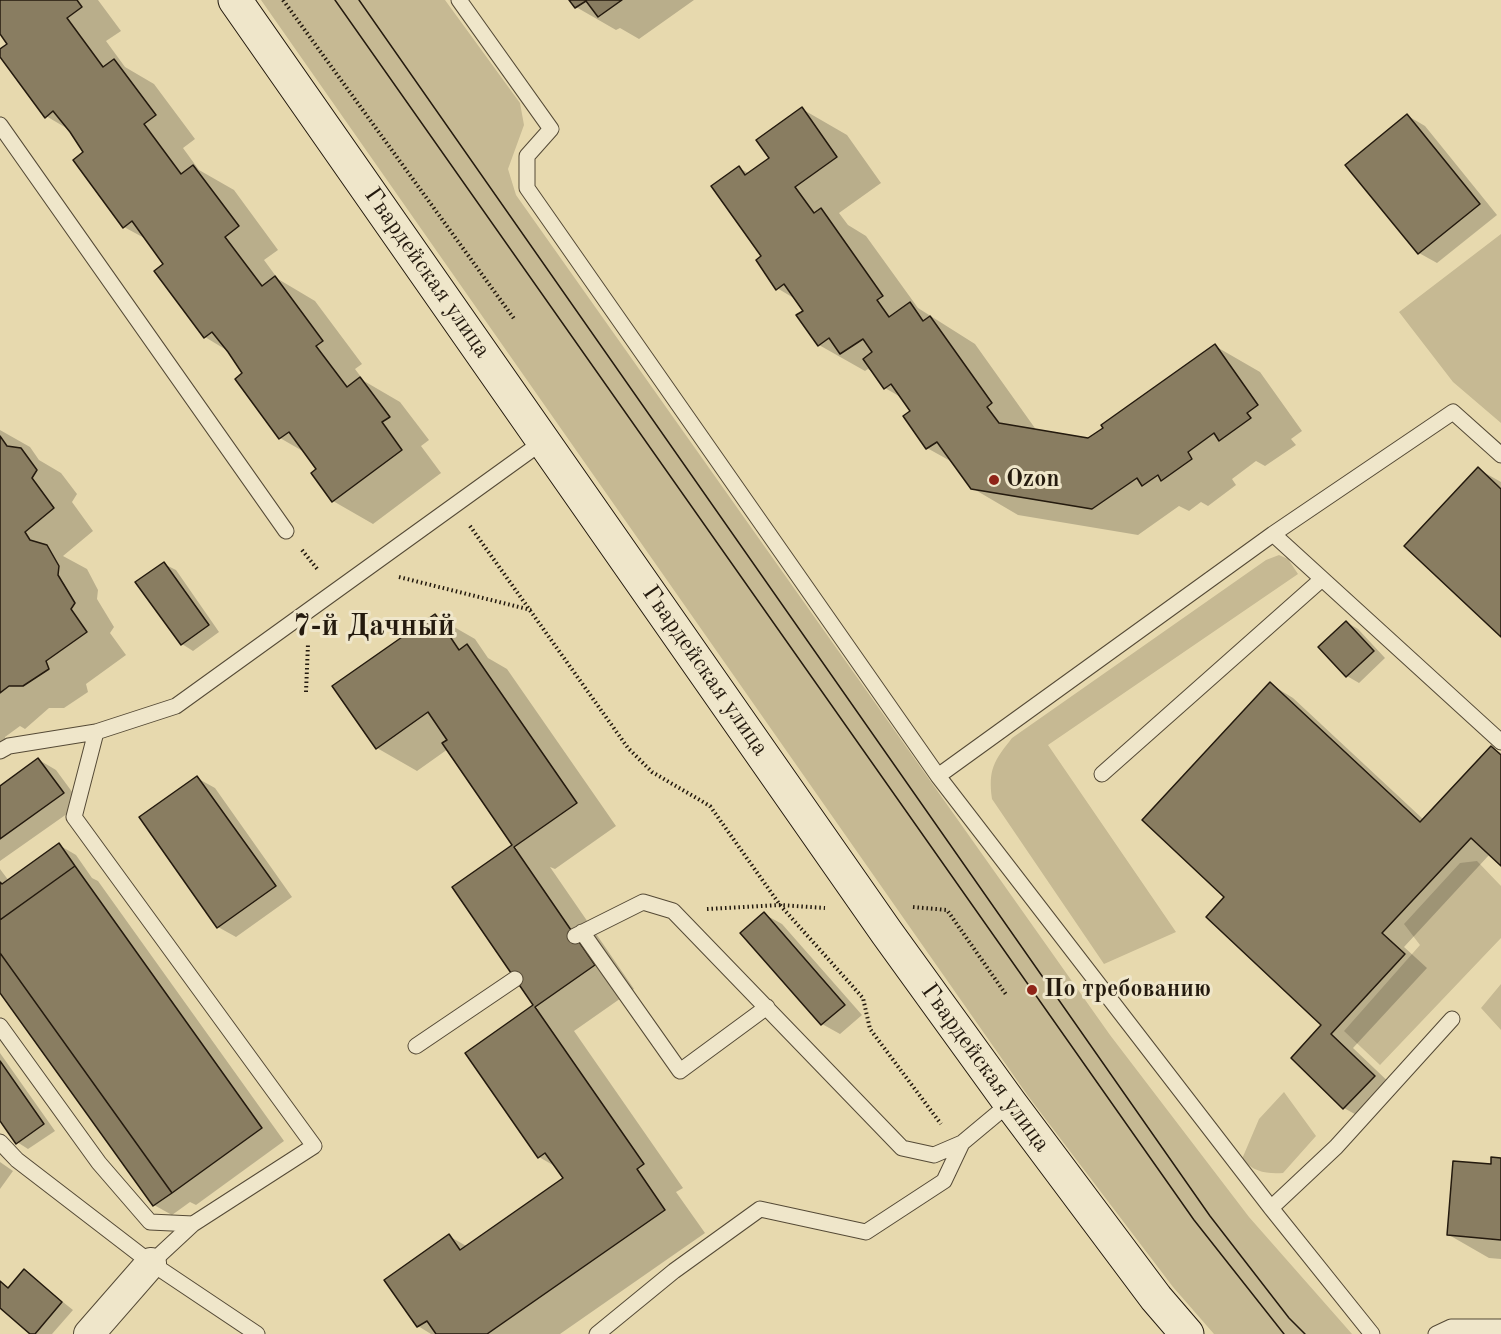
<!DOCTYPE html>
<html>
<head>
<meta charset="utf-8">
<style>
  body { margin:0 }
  canvas { display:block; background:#e7d9ae }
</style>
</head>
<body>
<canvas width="1501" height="1334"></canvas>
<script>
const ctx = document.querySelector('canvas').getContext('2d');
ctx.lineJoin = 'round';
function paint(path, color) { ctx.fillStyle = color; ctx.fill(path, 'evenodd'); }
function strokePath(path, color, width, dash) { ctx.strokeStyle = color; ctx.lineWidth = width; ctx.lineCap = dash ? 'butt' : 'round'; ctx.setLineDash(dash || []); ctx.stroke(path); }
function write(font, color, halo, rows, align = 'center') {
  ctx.font = font + ' "Old Standard TT",serif'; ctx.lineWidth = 6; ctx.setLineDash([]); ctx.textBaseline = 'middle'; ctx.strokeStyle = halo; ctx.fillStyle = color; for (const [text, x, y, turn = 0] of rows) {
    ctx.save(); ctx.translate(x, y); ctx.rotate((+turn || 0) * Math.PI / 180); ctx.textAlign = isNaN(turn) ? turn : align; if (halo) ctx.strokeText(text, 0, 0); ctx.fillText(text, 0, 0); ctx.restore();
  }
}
paint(new Path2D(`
  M261 0H445L520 103 524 125 508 169 516 195 1110 1035 1249 1217 1352 1334H1214L1173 1287 1028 1096Z
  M1501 234V423L1453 382 1399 312Z
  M1279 555 1288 559 1298 574 1048 745 1176 932 1104 964 992 799C988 769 994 761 1012 738L1266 560Z
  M1477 861 1501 886V938L1380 1065 1344 1031 1420 945 1404 924 1460 863Z
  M1501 984V1030L1481 1008Z
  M1284 1092 1316 1136 1283 1173C1266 1174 1254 1172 1242 1159L1259 1119Z`), '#c6b993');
paint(new Path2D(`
  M0 0H98L121 31 106 41 125 67 154 84 195 139 183 148 199 170 234 190 278 250 264 260 278 279 315 301 362 364 355 369 364 381 400 402 429 440 421 446 441 473 373 524 333 501 318 469 306 453 280 438 244 374 228 351 205 337 165 264 148 240 124 227 85 152 68 129 46 116 0 54V51L9 44 0 31Z
  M571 0H694L639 39 620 28 616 30 576 7Z
  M802 109 847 135 881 183 839 213 848 225 866 236 918 308 975 344 1037 431 1089 440 1215 346 1260 372 1302 431 1291 439 1296 445 1265 466 1256 461 1232 479 1236 485 1208 506 1201 502 1189 511 1179 506 1138 535 1018 515 972 488 954 463 927 448 912 411 904 399 885 388 873 372 868 369 865 371 819 345 805 311 797 300 777 288 763 257 739 168 750 174 771 158Z
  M1408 116 1425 126 1497 215 1437 263 1419 253 1348 165Z
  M0 430 30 447 39 460 61 473 77 494 72 502 93 531 63 556 87 569 98 590 97 599 114 627 110 633 126 655 86 684 88 692 64 708H49L25 729 20 726 5 737 7 747 0 753Z
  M1478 469 1501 482V635Z
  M164 564 176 570 219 632 193 651 182 644Z
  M435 616 475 639 488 658 507 669 616 826 555 869 550 867 634 989 574 1031 683 1188 676 1192 705 1233 560 1334H431L418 1326 449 1236 468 1247 565 1179 558 1168 539 1157 533 1007 538 1009 454 888 512 847 517 849 448 749 417 771 377 748Z
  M1346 622 1358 629 1385 658 1359 683 1347 676 1320 647Z
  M1270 684 1293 698 1424 820 1491 748 1501 753V864L1490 854 1404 947 1427 968 1353 1048 1397 1090 1367 1121 1344 1108 1324 1025 1226 897Z
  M39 760 56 770 81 804 0 861V787Z
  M197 778 215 788 292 897 236 937 218 927Z
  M59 845 76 855 92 878 98 881 284 1141 196 1205 190 1202 172 1215 154 1205 0 991V869L9 881Z
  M764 914 782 924 862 1015 840 1034 822 1024 743 933Z
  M0 1053 55 1131 28 1149 17 1142 0 1119Z
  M1501 1159V1259L1489 1258 1449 1235 1492 1166Z
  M0 1162 13 1171 0 1189Z
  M24 1271 73 1310 52 1334H32L0 1306V1282L10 1288Z`), '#0003');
const building = new Path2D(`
  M0 0H77L82 7 67 18 103 67 114 59 156 115 144 124 181 174 193 165 239 226 225 237 262 286 275 276 323 341 316 346 347 387 360 377 390 417 382 422 402 450 332 502 311 473 316 469 289 432 279 439 235 379 242 373 228 352 212 332 204 338 154 271 163 264 132 221 123 228 73 160 83 152 70 132 53 111 45 118 0 57V49L7 44 0 34Z
  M569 0H622L598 17 586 1 575 8Z
  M802 107 837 157 795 187 814 213 821 208 883 296 877 300 889 317 910 302 923 321 930 316 992 403 987 407 999 423 1088 438 1103 428 1101 425 1215 344 1258 405 1247 413 1251 418 1219 441 1214 433 1188 452 1192 459 1161 481 1158 475 1142 486 1137 478 1092 509 971 489 937 442 926 449 903 416 910 411 891 384 884 389 863 359 872 352 863 339 840 354 829 338 818 346 796 315 803 311 784 284 776 290 756 260 761 256 711 186 739 166 745 175 769 158 756 140Z
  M1407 114 1480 204 1418 254 1345 165Z
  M0 436 7 446 21 448 37 470 32 478 54 508 25 532 30 540 47 545 59 566 58 575 75 603 71 609 87 632 46 661 49 669 23 686H9L0 693Z
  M1478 467 1501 489V637L1404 546Z
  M164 562 209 625 181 645 135 582Z
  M435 614 459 650 467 644 577 803 514 847 595 965 535 1007 644 1164 637 1169 665 1210 487 1334H436L427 1321 417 1327 384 1280 449 1234 460 1250 563 1178 545 1153 538 1158 465 1053 533 1005 452 887 512 845 442 743 447 740 428 712 376 749 332 686Z
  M1346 621 1374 651 1346 677 1318 647Z
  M1270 682 1420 822 1491 746 1501 755V866L1471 838 1382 933 1405 954 1331 1034 1375 1076 1343 1109 1291 1058 1321 1025 1206 917 1224 897 1142 820Z
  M38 758 64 793 0 839V786Z
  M197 776 276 886 217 928 139 817Z
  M59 843 75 866 0 920V882L2 884Z
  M75 866 262 1128 172 1193 0 953V920Z
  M764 912 845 1005 821 1025 740 933Z
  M0 953 172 1193 153 1206 0 993Z
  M0 1061 44 1124 16 1144 0 1121Z
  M1491 1157 1501 1158V1240L1447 1235 1453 1161 1491 1164Z
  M24 1269 62 1302 35 1334H30L0 1308V1281L8 1288Z`);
paint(building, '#897d61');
strokePath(building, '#241a0e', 1.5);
const lane = new Path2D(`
  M459 0 551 129 527 156V188L938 776 1271 1208 1372 1334
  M0 125 286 531
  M1273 534 1501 742
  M96 732 74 817 314 1146 193 1224 151 1263
  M0 751 9 746 96 732 176 706 545 440
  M1102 774 1322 579
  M938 776 1273 534 1453 412 1501 455
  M582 932 680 1071 767 1007
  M575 936 643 902 673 911 902 1148 934 1155 962 1143 1010 1103
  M0 1026 99 1163 150 1222 193 1224
  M416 1046 515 979
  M0 1142 17 1160 151 1263 257 1334
  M1271 1208 1336 1147 1452 1019
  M597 1334 674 1271 760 1209 866 1232 944 1181 962 1143
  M1436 1334 1451 1327H1501`);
const street = new Path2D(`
  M89 1334 151 1263`);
const secondary = new Path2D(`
  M235 0 887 933 1010 1103 1156 1298 1187 1334`);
strokePath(lane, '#554a36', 17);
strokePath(street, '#554a36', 32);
strokePath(secondary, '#241a0e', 35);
strokePath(new Path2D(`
  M283 0 515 320
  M470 526 628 748 652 772 710 806 780 905 863 998 870 1029 941 1124
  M302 550 318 570
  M399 577 531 610
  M306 692 308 644
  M913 907 947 910 1007 996
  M707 909 780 905 825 908`), '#241a0e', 4, [1.5, 3]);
strokePath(lane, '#efe6ca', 15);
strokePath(street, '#efe6ca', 30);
strokePath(secondary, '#efe6ca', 33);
strokePath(new Path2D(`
  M335 0 1194 1220 1284 1334
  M359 0 1210 1216 1289 1318 1305 1334`), '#241a0e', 1.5);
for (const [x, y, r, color] of [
  [994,480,6,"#8f2418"],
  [1032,990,6,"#8f2418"]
]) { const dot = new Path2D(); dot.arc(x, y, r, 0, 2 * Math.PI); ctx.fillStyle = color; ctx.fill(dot); strokePath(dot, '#efe6ca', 2); }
write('24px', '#241a0e', '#efe6ca', [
  ["Гвардейская улица",427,273,55],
  ["Гвардейская улица",705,671,55],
  ["Гвардейская улица",985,1068,54]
]);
write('bold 24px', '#241a0e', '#efe6ca', [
  ["Ozon",1006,480],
  ["По требованию",1044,990]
], 'left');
write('bold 30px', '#241a0e', '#efe6ca', [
  ["7-й Дачный",374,627]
]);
</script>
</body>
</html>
